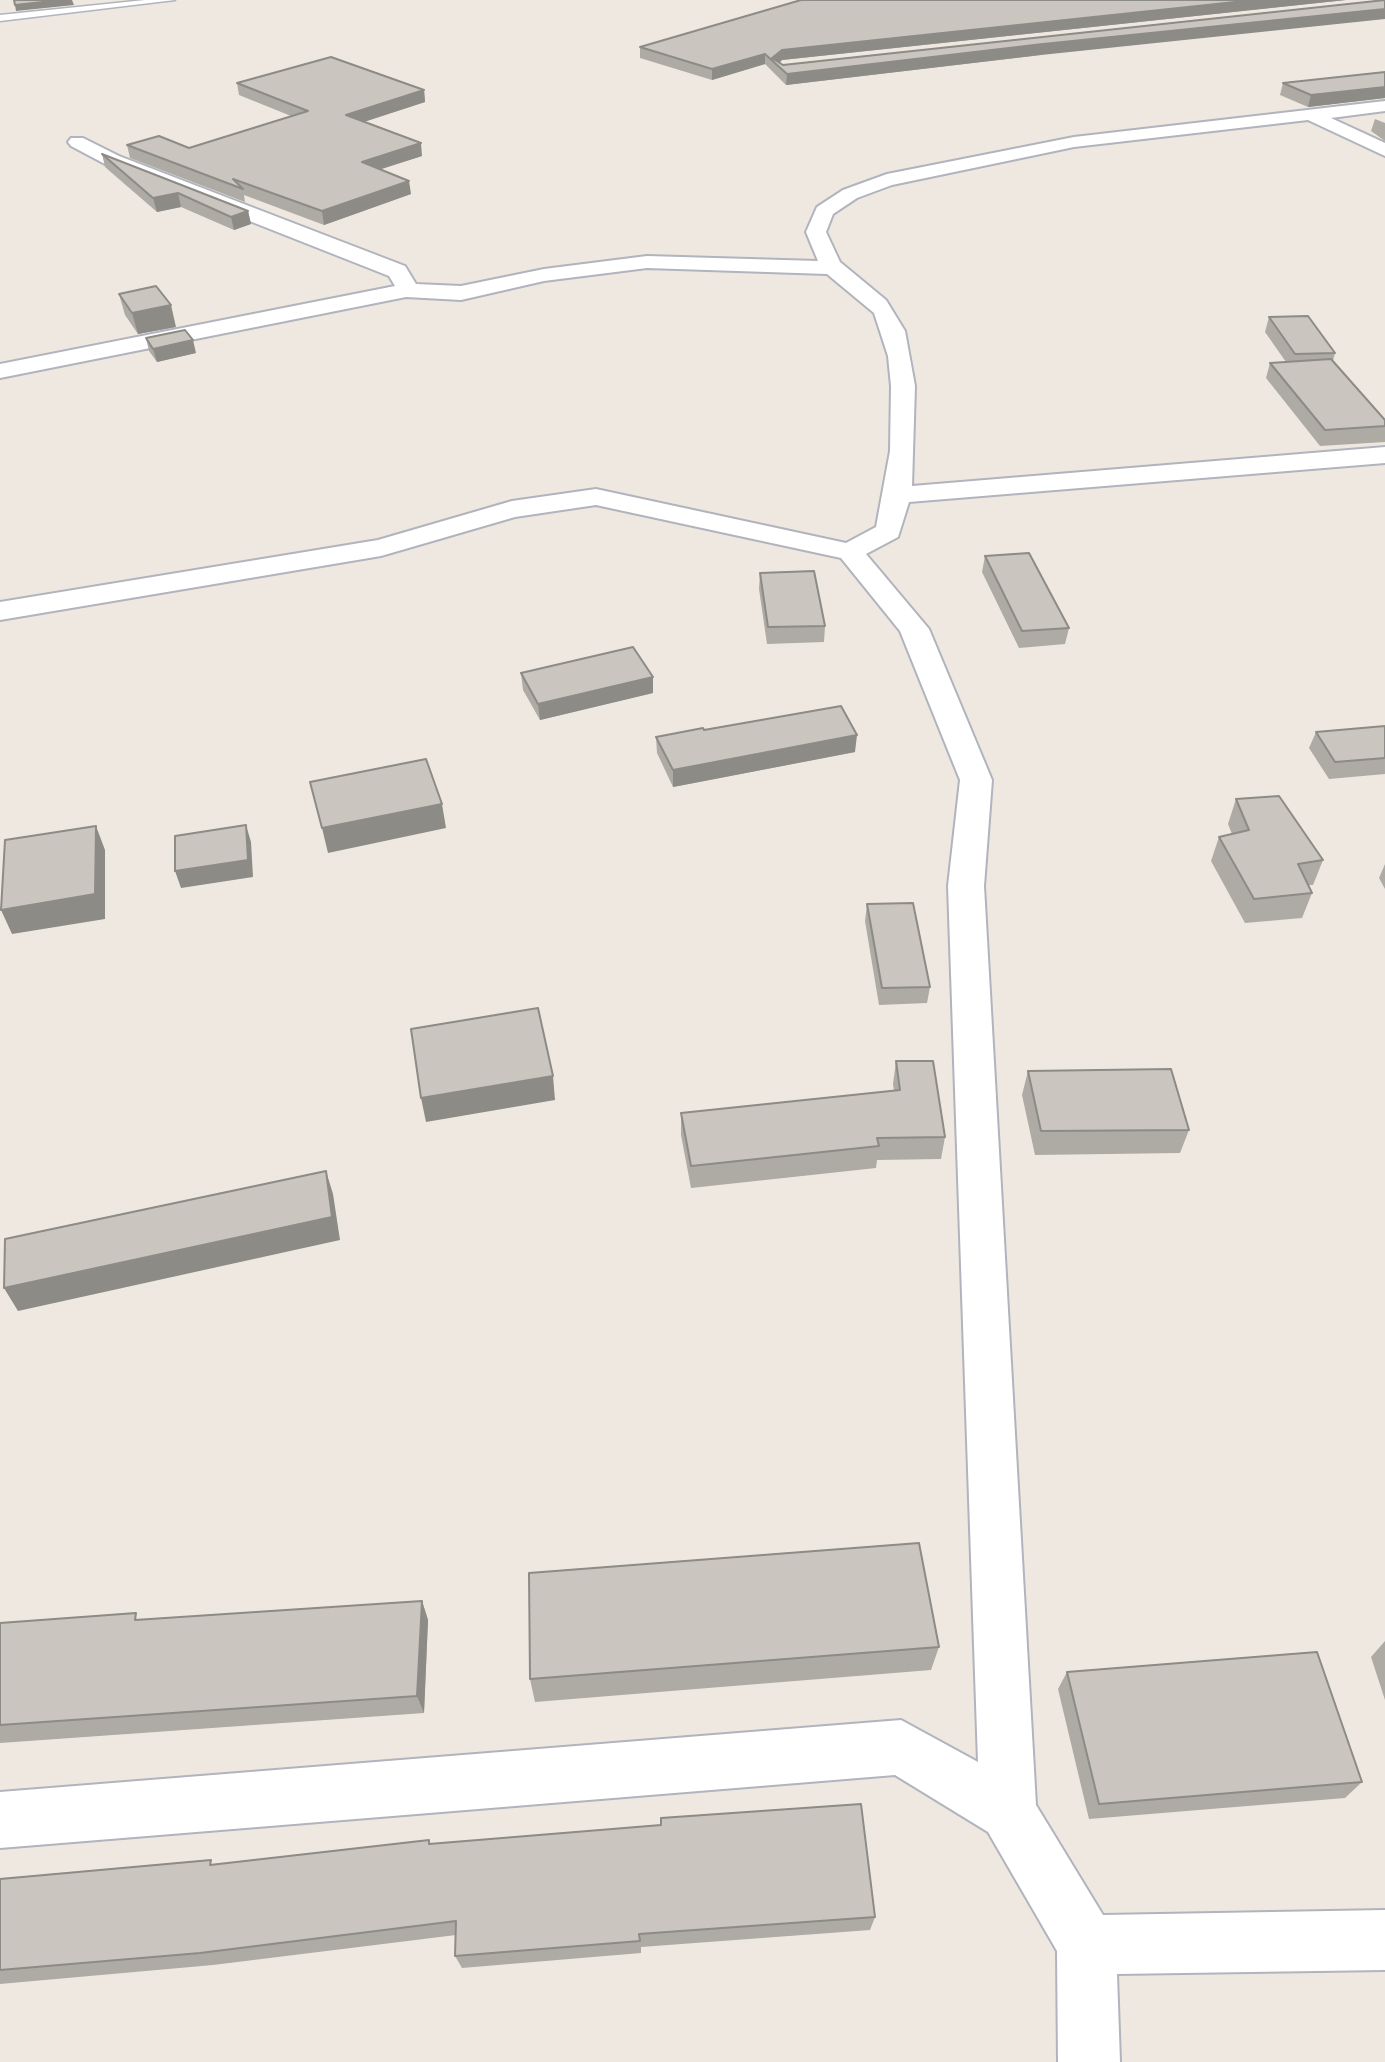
<!DOCTYPE html>
<html>
<head>
<meta charset="utf-8">
<style>
  body { margin:0 }
  canvas { display:block; background:#eee8e1 }
</style>
</head>
<body>
<canvas width="1385" height="2062"></canvas>
<script>
const ctx = document.querySelector('canvas').getContext('2d');
ctx.lineJoin = 'round';
function strokePath(path, color, width, dash) { ctx.strokeStyle = color; ctx.lineWidth = width; ctx.lineCap = dash ? 'butt' : 'round'; ctx.setLineDash(dash || []); ctx.stroke(path); }
function paint(path, color) { ctx.fillStyle = color; ctx.fill(path, 'evenodd'); }
const lane = new Path2D(`
  M145 0H175L0 21V15Z`);
const street = new Path2D(`
  M1385 101V111L1331 118 1385 143V156L1308 120 1074 147 892 185 857 198 833 214 826 232 840 262 886 300 905 331 915 386 912 486 1385 447V463L909 502 898 537 866 554 929 629 992 780 984 886 1036 1805 1103 1915 1385 1910V1970L1117 1974 1120 2062H1058L1057 1951 988 1832 895 1775 0 1848V1792L901 1720 978 1762 948 886 960 780 900 631 841 558 596 505 515 517 381 556 0 620V602L378 540 512 501 596 489 846 543 876 527 890 451 891 386 888 356 874 313 827 274 647 268 544 281 461 300 406 297 0 378V364L395 286 389 276 105 164 71 146 68 142 71 138H83L119 156 405 266 416 284 461 286 544 269 647 256 818 261 806 232 817 207 843 190 887 174 1074 137Z`);
strokePath(lane, '#b1b4bd', 3);
strokePath(street, '#b1b4bd', 4);
paint(lane, '#fff');
paint(street, '#fff');
paint(new Path2D(`
  M801 0H1346L782 60 779 63 783 65 1041 55 786 85 765 64 712 80 640 58V47Z
  M1385 72V100V98L1308 107 1280 95 1283 83Z
  M237 83 424 90 425 102 364 122 422 156 380 169 411 194 324 225 244 195 245 202 130 158 127 145 189 148 291 116 239 95Z
  M1375 119 1385 123V141L1371 131Z
  M102 154 248 211 251 224 234 230 181 207 157 212 105 167Z
  M119 294 176 327 138 334 125 315Z
  M1269 317 1335 353 1333 361 1385 420V442L1320 446 1266 378 1270 363 1286 362 1265 332Z
  M146 338 196 353 157 362 149 351Z
  M985 556 1069 628 1065 644 1019 648 982 572Z
  M760 573 825 626 824 642 767 644 759 589Z
  M521 673 653 677V693L540 720 523 690Z
  M1385 726V774L1329 779 1309 748 1316 732Z
  M704 730 855 752 673 787 657 753 656 737Z
  M1236 799 1323 860 1313 885H1308L1312 893 1302 918 1245 923 1211 861 1219 837 1232 834 1228 824Z
  M1385 864V889L1379 878Z
  M867 904 930 987 927 1003 879 1005 865 921Z
  M896 1061 945 1137 941 1159 877 1160 876 1168 691 1188 681 1135V1113L894 1091 893 1084Z
  M1028 1071 1189 1130 1180 1153 1035 1155 1022 1095Z
  M422 1601 428 1620 424 1713 0 1743V1623L141 1620Z
  M1385 1641V1700L1371 1657Z
  M939 1647 931 1670 535 1702 530 1679Z
  M1067 1672 1362 1782 1345 1798 1089 1819 1058 1689Z
  M431 1843 875 1917 870 1930 641 1947V1953L462 1968 455 1956 456 1935 213 1965 0 1984V1879L214 1864Z`), '#aeaaa4');
paint(new Path2D(`
  M62 0H72L74 5 16 11 15 5Z
  M1254 0H1346L782 60 777 65 772 58 782 50Z
  M1385 9V19L1041 55 786 85 787 74 1043 44Z
  M765 54V64L712 80V69Z
  M1385 87V98L1308 107 1311 95Z
  M424 90 425 102 348 127 346 115Z
  M421 143 422 156 363 175 362 162Z
  M409 181 411 194 324 225 322 211Z
  M178 193 181 207 157 212 153 198Z
  M248 211 251 224 234 230 231 217Z
  M171 305 176 327 138 334 132 313Z
  M193 340 196 353 157 362 153 349Z
  M653 677V693L540 720 538 704Z
  M857 735 855 752 673 787V770Z
  M442 804 446 828 328 853 322 828Z
  M246 825 251 842 253 877 181 888 175 871Z
  M96 826 105 850V919L12 934 1 910Z
  M553 1076 555 1100 426 1122 421 1098Z
  M326 1171 333 1194 340 1240 18 1311 4 1288Z
  M422 1601 428 1620 424 1713 417 1696Z`), '#8d8b86');
const building = new Path2D(`
  M14 0H62L15 5Z
  M801 0H1254L782 50 772 58 783 65 1385 0V9L1043 44 787 74 765 54 712 69 640 47Z
  M331 57 424 90 346 115 421 143 362 162 409 181 322 211 233 179 243 189 127 145 159 136 189 148 308 111 237 83Z
  M1385 72V87L1311 95 1283 83Z
  M102 154 248 211 231 217 178 193 153 198Z
  M156 286 171 305 132 313 119 294Z
  M1308 316 1335 353 1295 354 1269 317Z
  M185 330 193 340 153 349 146 338Z
  M1331 359 1385 420V426L1325 430 1270 363Z
  M1029 553 1069 628 1022 631 985 556Z
  M814 571 825 626 768 627 760 573Z
  M633 647 653 677 538 704 521 673Z
  M841 706 857 735 673 770 656 737 703 728 704 730Z
  M1385 726V758L1335 762 1316 732Z
  M426 759 442 804 322 828 310 782Z
  M1279 796 1323 860 1298 864 1312 893 1254 899 1219 837 1249 830 1236 799Z
  M246 825 248 860 175 871V836Z
  M96 826 95 894 1 910 5 840Z
  M913 903 930 987 882 988 867 904Z
  M538 1008 553 1076 421 1098 411 1029Z
  M896 1061H933L945 1137 877 1138 879 1146 691 1166 681 1113 900 1090Z
  M1171 1069 1189 1130 1041 1131 1028 1071Z
  M326 1171 332 1217 4 1288 5 1239Z
  M919 1543 939 1647 530 1679 529 1573Z
  M422 1601 417 1696 0 1725V1623L136 1613 135 1620Z
  M1317 1652 1362 1782 1099 1804 1067 1672Z
  M861 1804 875 1917 639 1934 640 1941 455 1956 456 1921 200 1953 0 1970V1879L211 1860 210 1865 429 1840V1844L661 1825V1818Z`);
paint(building, '#cac6bf');
strokePath(building, '#8d8b86', 2);
</script>
</body>
</html>
